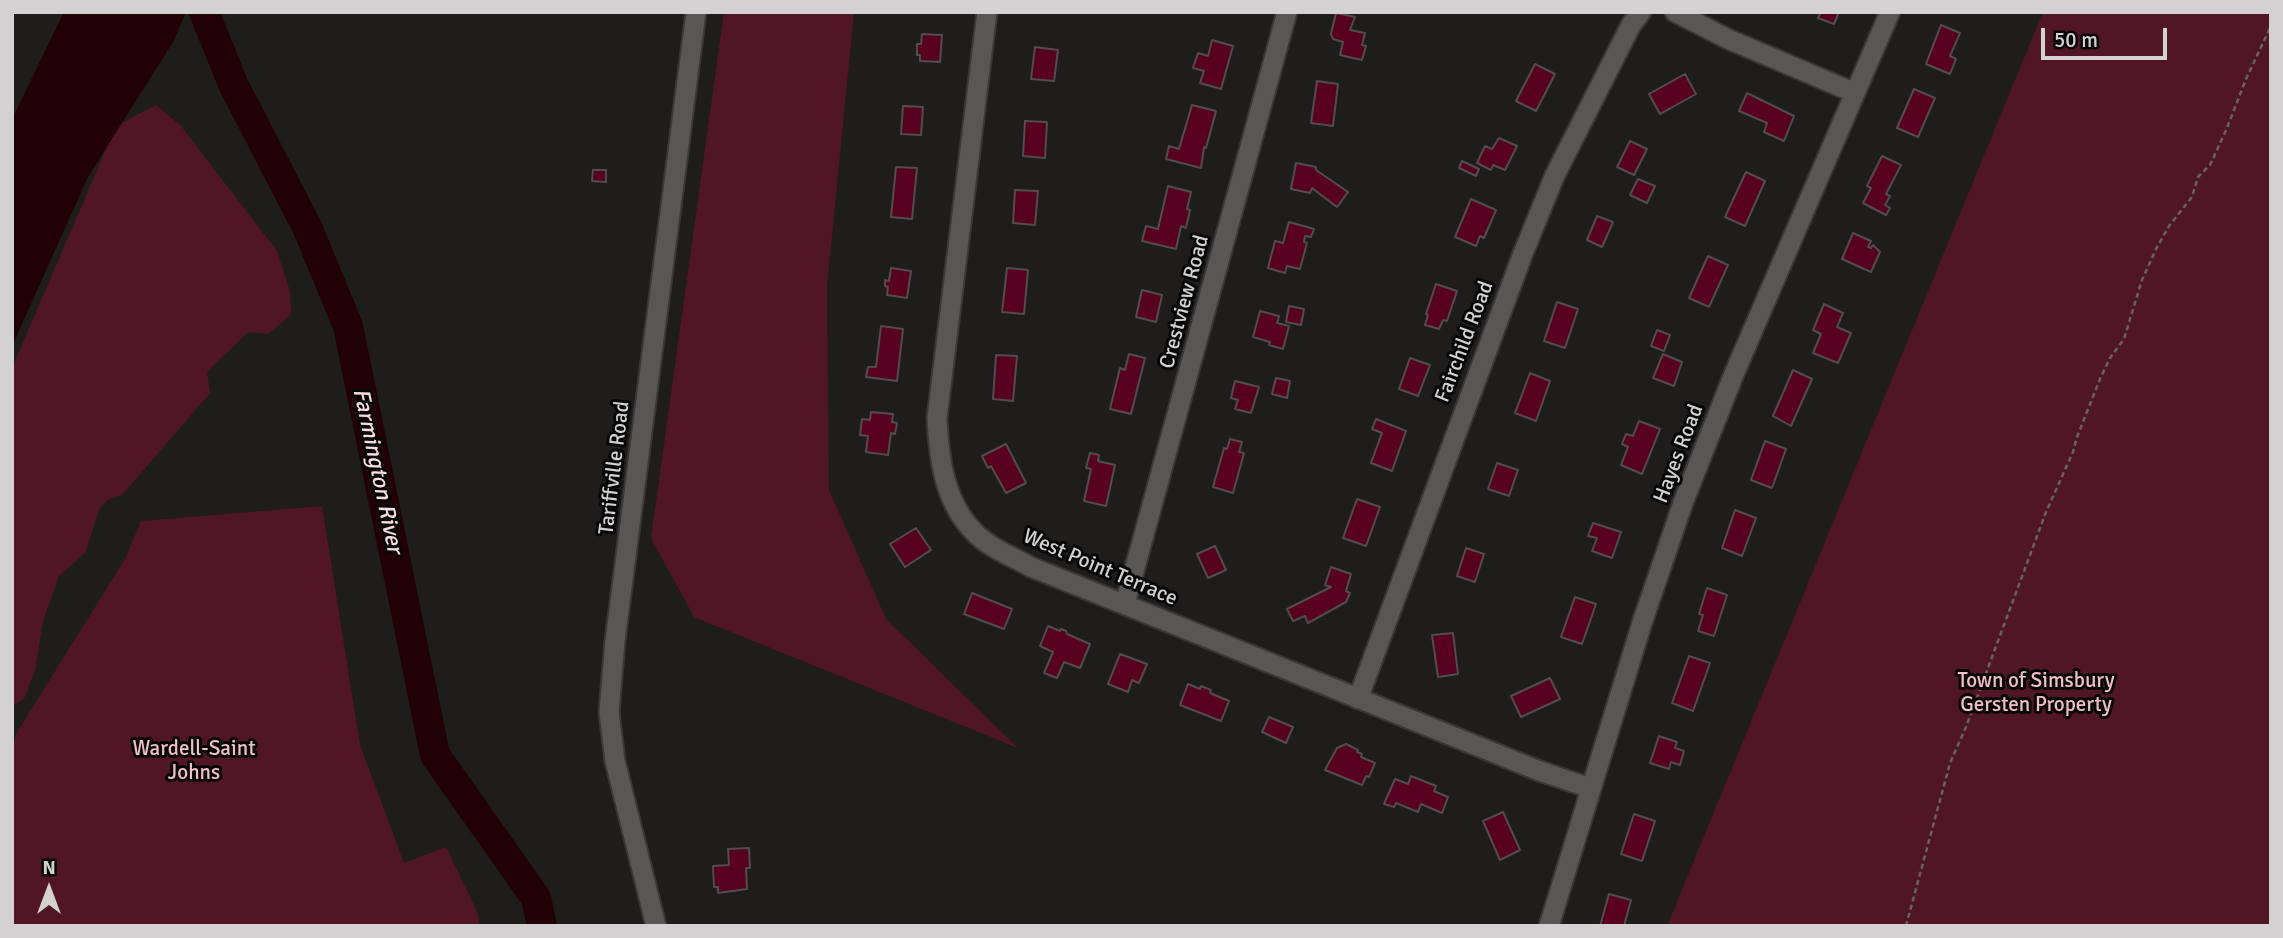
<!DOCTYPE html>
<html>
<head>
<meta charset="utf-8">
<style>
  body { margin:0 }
  #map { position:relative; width:2283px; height:938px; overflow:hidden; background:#1f1c1c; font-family:Signika,sans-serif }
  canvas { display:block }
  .frame { position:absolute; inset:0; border:14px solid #d3d1d1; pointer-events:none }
  .north { position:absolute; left:14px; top:854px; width:70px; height:70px; -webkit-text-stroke:5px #080707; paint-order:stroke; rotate:0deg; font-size:19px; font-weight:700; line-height:28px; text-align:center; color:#d3d1d1 }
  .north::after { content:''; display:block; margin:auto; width:24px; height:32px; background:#d3d1d1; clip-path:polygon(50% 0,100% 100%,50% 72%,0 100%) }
  .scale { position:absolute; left:2041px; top:28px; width:126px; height:32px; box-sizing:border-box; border:4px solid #d3d1d1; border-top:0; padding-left:9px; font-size:21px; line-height:24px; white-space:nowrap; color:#d3d1d1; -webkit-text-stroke:5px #080707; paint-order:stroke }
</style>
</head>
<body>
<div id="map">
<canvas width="2283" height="938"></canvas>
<div class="frame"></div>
<div class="north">N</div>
<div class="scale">50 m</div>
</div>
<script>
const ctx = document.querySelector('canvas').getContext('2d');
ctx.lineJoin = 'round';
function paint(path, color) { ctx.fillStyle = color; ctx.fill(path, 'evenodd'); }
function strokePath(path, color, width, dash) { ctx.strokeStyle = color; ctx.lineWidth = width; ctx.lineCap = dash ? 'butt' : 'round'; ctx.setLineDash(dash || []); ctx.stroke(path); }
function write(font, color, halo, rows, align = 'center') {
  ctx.font = font + ' Signika,sans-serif'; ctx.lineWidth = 6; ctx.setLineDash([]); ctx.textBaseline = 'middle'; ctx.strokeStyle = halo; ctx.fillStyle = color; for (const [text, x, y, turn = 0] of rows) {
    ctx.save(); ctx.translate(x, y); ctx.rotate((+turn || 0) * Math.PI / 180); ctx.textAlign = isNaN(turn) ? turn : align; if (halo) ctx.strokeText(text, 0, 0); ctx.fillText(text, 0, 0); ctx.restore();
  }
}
paint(new Path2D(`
  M724 12H854L827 287 829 490 886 619 1018 748 694 617 651 538Z
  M2043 12H2271V926H1667Z
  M156 105 181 126 277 251 290 291 291 315 268 334 248 332 207 372 210 393 122 495 107 500 99 510 85 553 59 576 43 621 35 670 24 699 12 706V368L116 126Z
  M322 506 360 745 404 863 446 847 477 911 480 926H12V748L16 734 125 559 141 521Z`), '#511625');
paint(new Path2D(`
  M64 12H186L173 42 88 177 12 346V119Z`), '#210006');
strokePath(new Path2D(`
  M204 12 234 86 307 227 348 326 435 755 536 898 542 926`), '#210006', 30);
const building = new Path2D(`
  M1821 12H1839L1834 24 1818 18Z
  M1336 13 1355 17 1350 30 1365 33 1362 45 1366 46 1362 60 1340 55 1343 42 1333 39 1331 34Z
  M1941 25 1960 33 1950 56 1956 59 1950 74 1926 64Z
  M922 34 942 35 940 62 920 61V55H917V44H921Z
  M1212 40 1233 46 1221 89 1200 83 1204 71 1193 68 1198 53 1208 56Z
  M1035 47 1058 50 1054 81 1031 79Z
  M1535 64 1555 74 1536 111 1516 101Z
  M1685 74 1696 94 1660 114 1649 94Z
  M1317 81 1338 84 1333 126 1311 123Z
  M1914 89 1935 98 1918 137 1897 128Z
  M1747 93 1794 116 1784 141 1764 132 1767 123 1739 111Z
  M1192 105 1216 111 1206 148 1204 147 1201 168 1166 159 1169 146 1179 149Z
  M903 106 923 107 921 135 901 134Z
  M1025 121 1047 122 1045 158 1023 156Z
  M1499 138 1517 146 1505 170 1493 165 1491 170 1477 163 1485 146 1492 149Z
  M1630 141 1647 149 1634 175 1617 167Z
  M1882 156 1901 165 1886 194 1890 196 1885 205 1890 208 1886 215 1863 203 1871 188 1867 186Z
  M1462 161 1479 169 1476 176 1459 168Z
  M1296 163 1316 167V170L1348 192 1337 207 1312 188 1310 193 1291 189Z
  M896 167 917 168 912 219 891 217Z
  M593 170H606V182L592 181Z
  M1746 172 1765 181 1745 226 1725 217Z
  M1638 179 1655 186 1647 203 1630 195Z
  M1168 186 1191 192 1187 209 1190 210 1186 228 1181 226 1176 249 1142 241 1146 226 1158 229Z
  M1015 190 1038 191 1035 225 1013 223Z
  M1471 199 1496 210 1484 238 1480 236 1476 246 1455 237Z
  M1597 216 1613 222 1602 247 1587 240Z
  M1289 222 1314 229 1311 237 1305 236 1304 242 1307 243 1300 269 1287 266 1285 273 1268 268 1275 241 1283 243Z
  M1853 233 1871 241 1868 247 1871 248 1873 245 1880 252 1871 272 1842 259Z
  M1708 256 1728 265 1709 307 1689 298Z
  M891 268 911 271 907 298 887 295 888 287 885 286V280L889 281Z
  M1007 268 1028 270 1024 314 1002 312Z
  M1436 284 1457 291 1447 321 1443 320 1439 329 1425 325 1428 315 1426 314Z
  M1142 290 1162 295 1156 322 1136 317Z
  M1557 302 1578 309 1565 348 1544 341Z
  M1824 304 1843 313 1837 327 1851 333 1838 363 1813 353 1821 334 1813 330Z
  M1289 306 1304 309 1301 325 1286 322Z
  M1260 311 1279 316 1277 323 1289 326 1283 349 1269 345 1270 342 1253 337Z
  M881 326 903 329 897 381 866 377 868 367H876Z
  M1657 330 1670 335 1664 351 1651 346Z
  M1129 354 1145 358 1131 414 1110 409 1120 368 1125 370Z
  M1663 354 1682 362 1674 386 1653 378Z
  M996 355 1017 356 1013 401 993 399Z
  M1410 358 1430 365 1418 396 1399 389Z
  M1793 370 1812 379 1791 426 1773 416Z
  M1530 373 1550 381 1536 421 1515 413Z
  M1276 378 1290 381 1287 398 1272 394Z
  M1235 381 1259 387 1251 413 1235 409 1238 400 1231 398Z
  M871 412 893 414 892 422 897 423 895 434 891 433 888 455 866 452 868 436 860 435 862 419 870 420Z
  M1376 419 1406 431 1392 471 1371 463 1382 433 1372 429Z
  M1639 421 1660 429 1642 474 1621 465 1628 447 1622 444 1626 434 1633 436Z
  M1230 439 1242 442 1239 452 1244 453 1233 493 1213 487 1224 448 1227 449Z
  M1765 441 1786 449 1772 488 1751 480Z
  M1006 444 1026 483 1006 493 991 466 988 468 982 456Z
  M1090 453 1099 455 1098 461 1115 465 1106 506 1084 501 1091 469 1086 468Z
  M1497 463 1518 470 1509 496 1488 489Z
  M1357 499 1380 507 1366 546 1343 538Z
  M1735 510 1756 518 1742 556 1722 548Z
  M1593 523 1621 532 1612 558 1592 551 1597 538 1588 536Z
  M916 528 931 550 905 567 890 544Z
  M1215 546 1226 570 1208 578 1197 554Z
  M1466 548 1484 554 1475 582 1457 576Z
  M1331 567 1351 574 1346 591 1350 593 1346 602 1308 623 1305 616 1293 621 1287 609 1331 587 1325 585Z
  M1707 588 1727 595 1714 636 1698 631 1703 615 1699 614Z
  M972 593 1012 609 1004 629 964 614Z
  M1575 597 1596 604 1582 644 1561 637Z
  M1048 626 1060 631 1061 629 1066 631 1067 634 1090 644 1080 668 1064 662 1057 678 1044 673 1053 652 1040 646Z
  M1453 633 1458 674 1438 677 1432 635Z
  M1120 654 1147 664 1139 683 1132 680 1128 692 1108 684Z
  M1689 656 1710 663 1693 711 1672 703Z
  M1550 678 1560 699 1521 717 1511 696Z
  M1188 684 1200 689 1201 686 1211 690 1210 693 1229 701 1221 721 1180 705Z
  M1269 717 1293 727 1286 743 1262 732Z
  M1659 736 1677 742 1675 748 1684 751 1680 765 1671 762 1669 769 1650 763Z
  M1346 744 1358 750 1357 752 1362 754 1361 757 1375 763 1369 777 1366 776 1362 785 1325 770 1337 748Z
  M1411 776 1436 786 1434 791 1448 797 1442 813 1421 804 1418 812 1396 803 1394 807 1384 804 1395 779 1408 784Z
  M1503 812 1520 850 1500 860 1483 821Z
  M1634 814 1655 821 1642 861 1621 854Z
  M749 848 750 868H746L747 889 718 893V887H714L713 866 729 865 728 849Z
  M1609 894 1631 900 1624 926H1600Z`);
paint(building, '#570020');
strokePath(building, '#514d4e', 2);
const minor = new Path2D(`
  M987 12 937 418C939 459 944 502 975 533 990 548 1013 557 1031 567L1537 770 1590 788
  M1675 12 1728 39 1855 93
  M1125 604 1287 12
  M1358 699 1522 256 1555 175 1631 25 1641 12
  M1549 926 1642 623 1683 503 1734 374 1890 12`);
const secondary = new Path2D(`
  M656 926 615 761 609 712 615 641 696 12`);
strokePath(minor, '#393737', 23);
strokePath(secondary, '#393737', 23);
strokePath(new Path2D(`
  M1906 926 1950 763 1966 727 2046 512 2073 452 2077 437 2100 379 2110 358 2124 339 2142 280 2156 249 2169 226 2192 197 2198 177 2210 165 2227 128 2246 79 2271 26`), '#666363', 2.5, [5, 3.5]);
strokePath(minor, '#595656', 19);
strokePath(secondary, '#595656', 19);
write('21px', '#d3d1d1', '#080707', [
  ["Crestview Road",1185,302,-75],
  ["Fairchild Road",1465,342,-69],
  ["Hayes Road",1679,454,-69],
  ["Tariffville Road",615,468,-83],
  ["West Point Terrace",1100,568,23]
]);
write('21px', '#f2bfc6', '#080707', [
  ["Town of Simsbury",2036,681],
  ["Gersten Property",2036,705],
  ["Wardell-Saint",194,749],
  ["Johns",194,773]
]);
write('italic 23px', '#f7dce0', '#080707', [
  ["Farmington River",377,471,78]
]);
</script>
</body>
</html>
